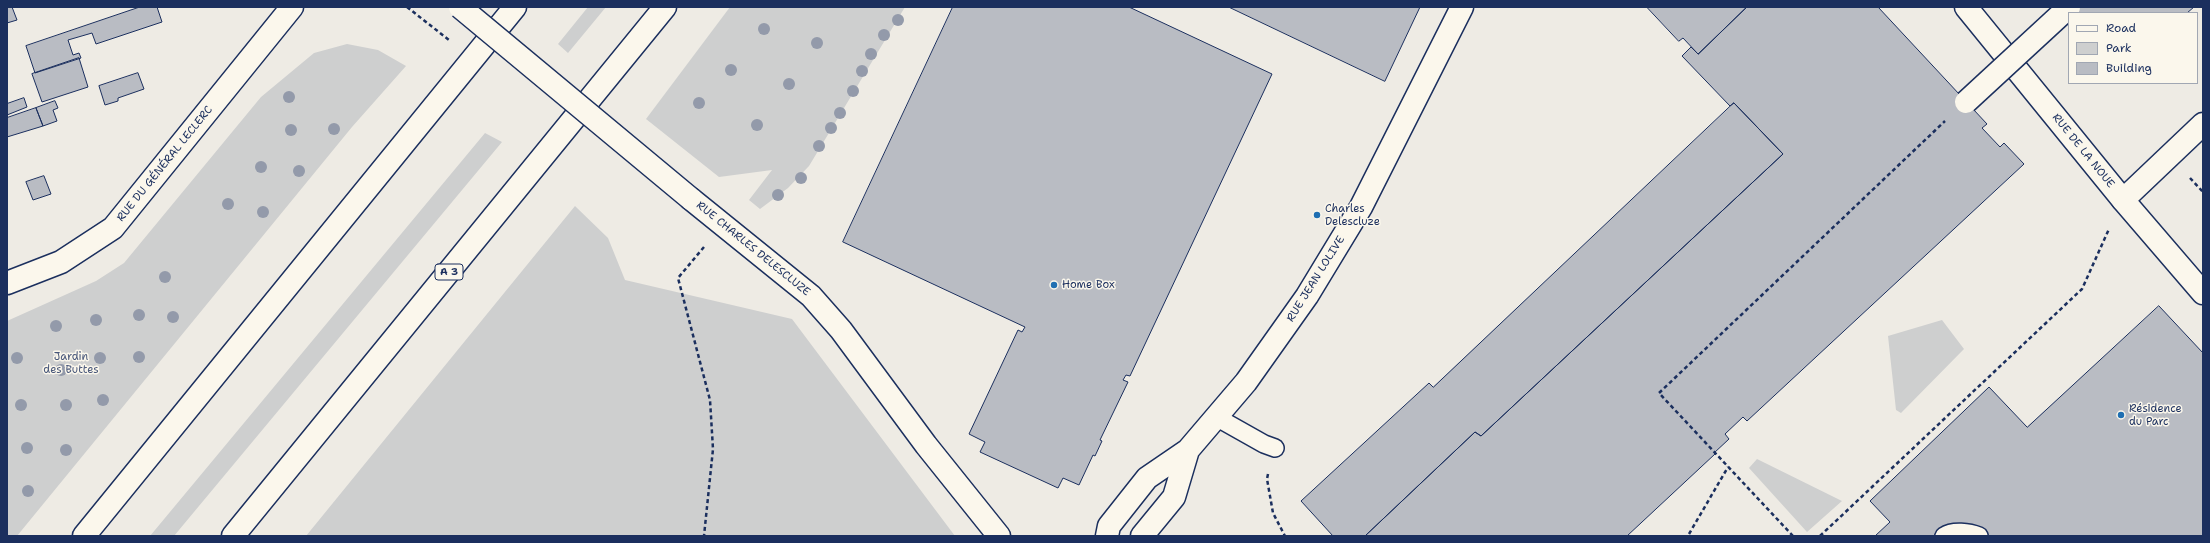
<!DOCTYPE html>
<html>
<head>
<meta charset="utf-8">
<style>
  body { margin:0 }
  #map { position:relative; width:2210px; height:543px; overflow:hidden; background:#eeebe4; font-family:"Shantell Sans",sans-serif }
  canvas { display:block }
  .frame { position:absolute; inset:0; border:8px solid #1b2f5e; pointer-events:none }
  .legend { position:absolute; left:2068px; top:12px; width:130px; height:72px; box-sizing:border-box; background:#fbf7ec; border:1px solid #a1a7b3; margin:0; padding:5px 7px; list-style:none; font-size:12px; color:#1b2f5e }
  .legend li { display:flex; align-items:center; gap:8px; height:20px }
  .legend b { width:20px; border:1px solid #a1a7b3 }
</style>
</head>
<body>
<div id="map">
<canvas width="2210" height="543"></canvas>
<div class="frame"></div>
<ul class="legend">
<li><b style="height:5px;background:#fbf7ec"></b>Road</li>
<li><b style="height:11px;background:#cecfcf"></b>Park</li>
<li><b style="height:11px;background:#b9bcc3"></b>Building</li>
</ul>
</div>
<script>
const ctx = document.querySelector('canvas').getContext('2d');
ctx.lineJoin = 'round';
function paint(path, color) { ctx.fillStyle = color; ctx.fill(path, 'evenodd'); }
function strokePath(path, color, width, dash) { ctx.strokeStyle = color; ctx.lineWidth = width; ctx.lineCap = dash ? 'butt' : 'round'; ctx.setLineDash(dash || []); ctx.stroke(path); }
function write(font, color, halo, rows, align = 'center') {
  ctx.font = font + ' "Shantell Sans",sans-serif'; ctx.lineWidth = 3; ctx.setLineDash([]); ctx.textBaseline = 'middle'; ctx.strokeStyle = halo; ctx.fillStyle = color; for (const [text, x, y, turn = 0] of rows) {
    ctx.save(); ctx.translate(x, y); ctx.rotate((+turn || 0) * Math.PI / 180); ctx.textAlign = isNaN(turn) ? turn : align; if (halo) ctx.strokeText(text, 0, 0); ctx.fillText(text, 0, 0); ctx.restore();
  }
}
paint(new Path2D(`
  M588 7H606L568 53 558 44Z
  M730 7H905L809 166 788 188 760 209 749 200 772 170 719 177 646 119Z
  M347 44 378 50 406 66 352 127 17 536H7V321L96 281 124 263 261 97 314 53Z
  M485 133 502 142 174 536H150Z
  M575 206 608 238 625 280 792 319 955 536H306Z
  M1942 320 1964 349 1901 413 1896 410 1888 336Z
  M1757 459 1842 501 1807 532 1749 468Z`), '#cecfcf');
const building = new Path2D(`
  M7 7H12L17 20 7 23Z
  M140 7H157L162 22 96 44 92 33 68 40 73 55 79 53 81 58 35 73 26 46Z
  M953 7H1129L1272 74 1130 376 1126 375 1123 380 1128 382 1100 440 1102 441 1095 456 1093 455 1079 485 1063 478 1058 488 980 452 985 442 969 434 1018 330 1022 332 1025 327 843 242Z
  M1229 7H1420L1385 81Z
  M1647 7H1747L1698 54 1683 38 1679 41Z
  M1747 7H1878L1987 124 1982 128 2000 147 2004 143 2024 164 1747 421 1743 417 1725 434 1729 439 1714 453 1715 454 1627 536H1365L1475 432 1481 436 1783 154 1734 103 1730 106 1682 56 1691 47 1698 54Z
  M2073 7H2194L2187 13H2079Z
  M79 58 88 87 42 102 32 74Z
  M138 73 144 89 118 98V101L105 105 99 86Z
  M24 98 27 107 7 115V104Z
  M55 101 58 108 53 110 57 121 43 126 36 108Z
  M1734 103 1783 154 1481 436 1475 432 1365 536H1333L1301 501 1429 383 1433 387Z
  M36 108 43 126 7 137V118Z
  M44 176 51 194 33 200 26 182Z
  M2159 306 2203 353V536H1875L1890 522 1870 501 1989 387 2027 427Z`);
paint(building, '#b9bcc3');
strokePath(building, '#1b2f5e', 1);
const service = new Path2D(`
  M1216 417 1264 444 1275 448
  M1944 536C1953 530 1969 532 1979 536`);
const pedestrian = new Path2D(`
  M2123 200 2203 124`);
const minor = new Path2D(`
  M1966 7 2123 200 2203 293
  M691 199 811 296 841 330 926 445 999 536
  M7 283 61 262 113 228 292 7
  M1107 536 1109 526 1147 478 1188 450 1246 382 1307 296 1361 207 1462 7
  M1142 536 1174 497 1188 450`);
const motorway = new Path2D(`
  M84 536 515 7
  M233 536 665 7`);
strokePath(service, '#1b2f5e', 20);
strokePath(pedestrian, '#1b2f5e', 25);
strokePath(minor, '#1b2f5e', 25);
strokePath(motorway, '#1b2f5e', 25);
strokePath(new Path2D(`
  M2190 178 2203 192
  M704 247 678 278 710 400 713 449 704 536
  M1268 474 1267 479 1273 513 1285 536
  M1689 534 1728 467
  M1793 536 1659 393 1945 121
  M1820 536 2082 289 2109 229`), '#1b2f5e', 2.5, [4, 3]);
strokePath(service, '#fbf7ec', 17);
strokePath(pedestrian, '#fbf7ec', 22);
strokePath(minor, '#fbf7ec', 22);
strokePath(motorway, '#fbf7ec', 22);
const pedestrianBridge = new Path2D(`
  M1966 102 2069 7`);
const minorBridge = new Path2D(`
  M460 7 691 199`);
strokePath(pedestrianBridge, '#1b2f5e', 25, []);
strokePath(minorBridge, '#1b2f5e', 25, []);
strokePath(new Path2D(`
  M407 7 449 40`), '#1b2f5e', 2.5, [4, 3]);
strokePath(pedestrianBridge, '#fbf7ec', 22);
strokePath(minorBridge, '#fbf7ec', 22);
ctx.fillStyle = '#939aaa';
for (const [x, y] of [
  [898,20],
  [764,29],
  [884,35],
  [817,43],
  [871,54],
  [731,70],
  [862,71],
  [789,84],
  [853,91],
  [289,97],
  [699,103],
  [840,113],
  [757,125],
  [831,128],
  [334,129],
  [291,130],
  [819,146],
  [261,167],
  [299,171],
  [801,178],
  [778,195],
  [228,204],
  [263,212],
  [165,277],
  [139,315],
  [173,317],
  [96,320],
  [56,326],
  [139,357],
  [17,358],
  [100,358],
  [61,370],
  [103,400],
  [21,405],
  [66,405],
  [27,448],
  [66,450],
  [28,491]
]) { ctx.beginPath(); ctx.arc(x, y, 6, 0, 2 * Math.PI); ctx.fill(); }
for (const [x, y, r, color] of [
  [1317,215,4,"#1f6fb2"],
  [1054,285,4,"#1f6fb2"],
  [2121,415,4,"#1f6fb2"]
]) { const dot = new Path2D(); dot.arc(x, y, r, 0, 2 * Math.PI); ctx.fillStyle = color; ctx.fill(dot); strokePath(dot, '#fbf7ec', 1.5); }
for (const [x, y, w] of [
  [449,272,28]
]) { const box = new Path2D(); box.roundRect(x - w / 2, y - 8, w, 16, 3); ctx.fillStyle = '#fbf7ec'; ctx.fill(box); strokePath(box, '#1b2f5e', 1); }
write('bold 10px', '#1b2f5e', null, [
  ["A 3",449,272]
]);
write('11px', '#1b2f5e', '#fbf7ec', [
  ["RUE DE LA NOUE",2083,151,51],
  ["RUE DU GÉNÉRAL LECLERC",165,164,-51],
  ["RUE CHARLES DELESCLUZE",753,249,39],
  ["RUE JEAN LOLIVE",1316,279,-58]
]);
write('11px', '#1b2f5e', '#fbf7ec', [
  ["Charles",1325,209],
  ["Delescluze",1325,222],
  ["Home Box",1062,285],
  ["Résidence",2129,409],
  ["du Parc",2129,422]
], 'left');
write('11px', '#48577a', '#fbf7ec', [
  ["Jardin",71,357],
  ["des Buttes",71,370]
]);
</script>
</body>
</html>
